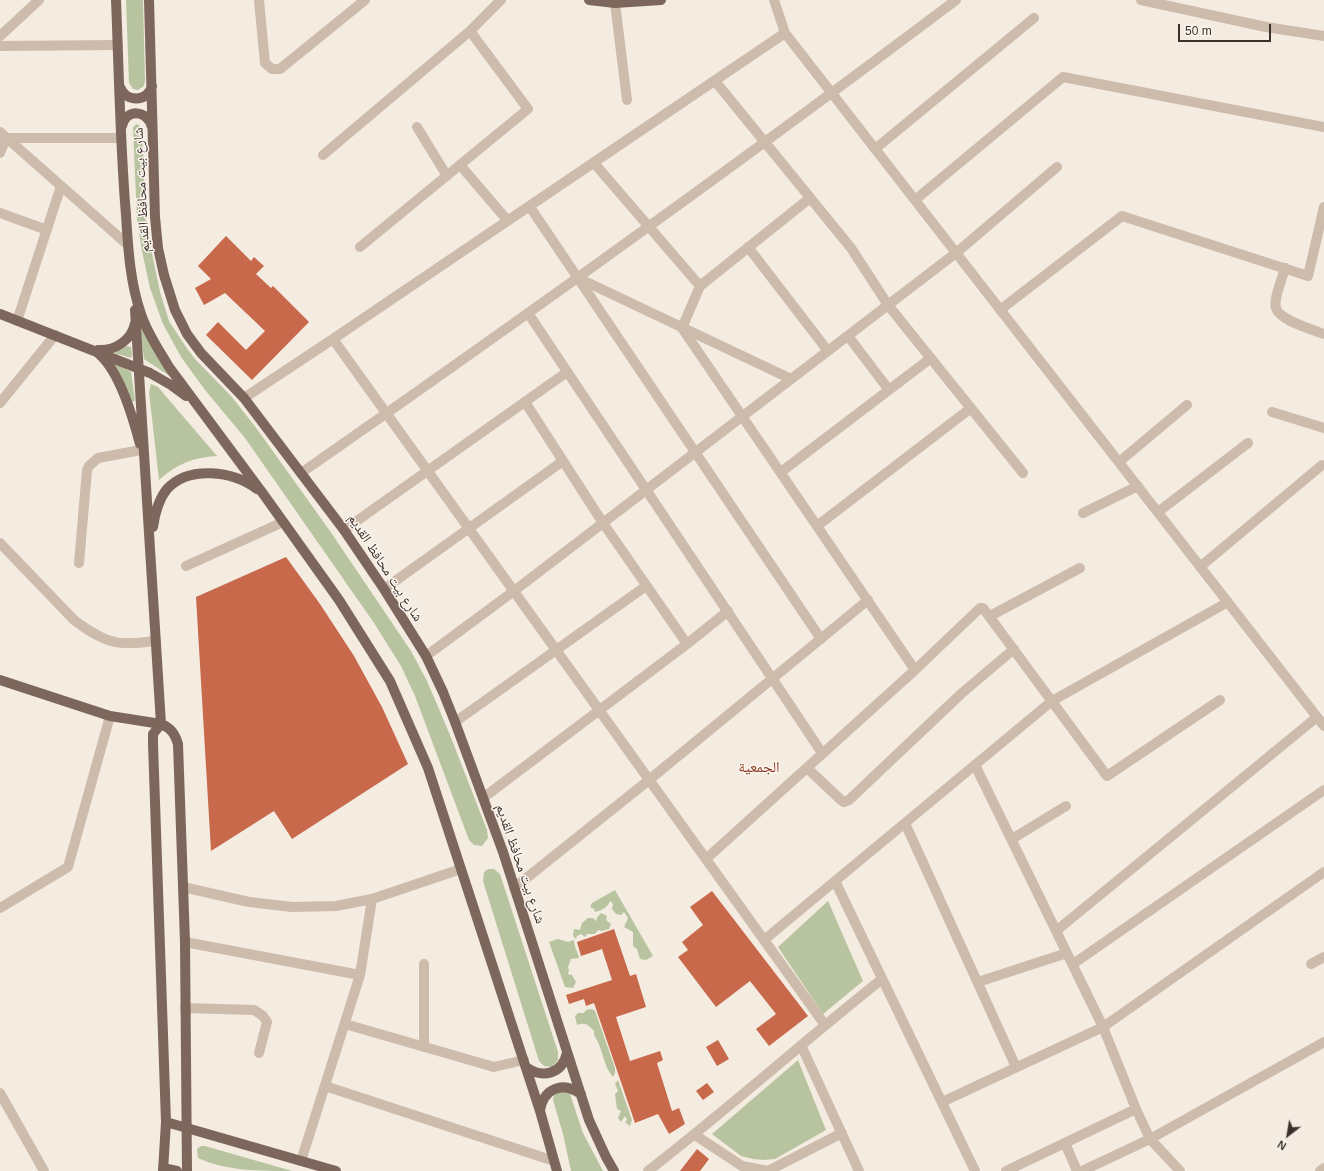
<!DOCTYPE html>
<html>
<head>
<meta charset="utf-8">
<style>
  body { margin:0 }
  #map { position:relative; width:1324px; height:1171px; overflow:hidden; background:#f4ebe1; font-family:Arial,sans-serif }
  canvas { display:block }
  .north { position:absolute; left:1268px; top:1115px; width:40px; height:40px; -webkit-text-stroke:3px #fbf5ee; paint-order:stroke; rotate:211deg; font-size:11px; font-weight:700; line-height:16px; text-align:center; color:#3b302b }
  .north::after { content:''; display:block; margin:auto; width:14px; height:18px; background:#3b302b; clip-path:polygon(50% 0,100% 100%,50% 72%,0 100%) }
  .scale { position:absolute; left:1178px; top:24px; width:93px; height:18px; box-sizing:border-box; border:2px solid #3b302b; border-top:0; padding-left:5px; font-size:12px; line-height:14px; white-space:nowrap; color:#3b302b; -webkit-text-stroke:3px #fbf5ee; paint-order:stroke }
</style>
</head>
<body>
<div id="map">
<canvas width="1324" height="1171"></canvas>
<div class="north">N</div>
<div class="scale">50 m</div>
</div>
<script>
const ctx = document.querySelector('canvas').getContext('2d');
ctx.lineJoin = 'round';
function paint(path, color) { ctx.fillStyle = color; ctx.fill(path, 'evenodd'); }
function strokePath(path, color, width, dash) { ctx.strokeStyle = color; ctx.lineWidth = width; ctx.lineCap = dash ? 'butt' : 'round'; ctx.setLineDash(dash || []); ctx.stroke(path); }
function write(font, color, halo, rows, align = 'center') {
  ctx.font = font + ' Arial,"Noto Naskh Arabic",sans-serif'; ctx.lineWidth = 3; ctx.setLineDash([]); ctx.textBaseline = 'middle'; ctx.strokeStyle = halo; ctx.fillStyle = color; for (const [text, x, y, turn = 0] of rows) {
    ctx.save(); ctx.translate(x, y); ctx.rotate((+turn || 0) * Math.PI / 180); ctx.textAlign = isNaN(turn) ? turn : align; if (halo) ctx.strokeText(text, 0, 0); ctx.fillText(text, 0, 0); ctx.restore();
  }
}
paint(new Path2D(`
  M126 0H143L145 80 144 86 138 90 133 89 129 83Z
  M137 124 142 128 146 225 160 292 169 321 186 347 195 359 232 397 257 429 330 531 411 651 427 681 450 735 487 830 488 838 482 846 474 845 469 840 415 696 401 666 374 623 245 438 205 390 181 357 163 324 150 288 142 251 137 219 133 128 134 126Z
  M140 324C149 344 160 361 174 379L144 359Z
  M127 346 131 347 132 355 131 358 114 353Z
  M114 363 131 372 135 400 133 402H131L114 366Z
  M151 384 158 387 217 456C194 457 176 464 159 480L149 392Z
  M488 869H494L500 874 558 1052V1060L552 1067 544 1066 539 1061 483 881 484 872Z
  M615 890 653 956 646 960 640 959 637 949 633 946V932L624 927 628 918 624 912 621 915 616 914 612 909 613 904 610 901C607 908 602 910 595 912L594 909 590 907 592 903Z
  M828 901 863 981 823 1014 778 947Z
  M601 913 607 916 606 920 611 924 609 929 602 931 598 930 595 934H587L585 937 581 934 577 936 576 939 573 936 574 929 580 930 582 923 588 918H593L596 921 597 918Z
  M558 939 568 942 574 940C574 947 578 952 579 958L571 959 568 967 569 970 568 974 572 975 576 982 573 988 565 987 549 942Z
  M592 1009 595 1011 615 1068V1073L613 1077C603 1066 603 1048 594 1035V1031C588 1025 586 1022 577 1025L575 1016 578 1013H584L586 1010Z
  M798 1060 826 1130 775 1159 764 1160 753 1159 741 1156 712 1134Z
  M618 1080 632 1120 630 1126 625 1122 627 1120 625 1116 621 1122 618 1118 621 1111 617 1109 615 1094 618 1091 615 1084Z
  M567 1091 570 1094 583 1133 603 1171H571L563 1134 553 1100C554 1091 560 1092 567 1091Z
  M201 1146H205L292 1171C261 1171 225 1171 198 1158L197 1149Z`), '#b8c4a0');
paint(new Path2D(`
  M226 236 251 261 254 257 264 266 256 274 271 288 273 286 309 322 252 380 206 335 218 322 246 350 265 331 225 293 204 305 195 288 211 279 198 266Z
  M286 557 320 604 354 656 382 707 408 764 292 839 274 811 211 851 196 597Z
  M712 891 808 1016 769 1046 756 1029 776 1014 750 981 716 1007 678 957 688 950 682 942 703 925 690 907Z
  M614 929 630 976 636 974 646 1007 616 1017 630 1061 660 1051 663 1060 657 1063 672 1111 679 1108 685 1124 669 1134 658 1114 635 1123 594 1003 586 1006 584 999 569 1004 566 995 612 980 602 949 581 956 577 942Z
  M718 1040 729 1059 717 1066 706 1047Z
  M707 1083 714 1092 703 1100 696 1091Z
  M697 1149 709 1159 700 1171H680Z`), '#c8694b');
strokePath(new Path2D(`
  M259 0 265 63 272 69H280L365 0
  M774 0 785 33 1324 726
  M1141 0 1266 27 1324 36
  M615 3 627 100
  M0 36 39 0
  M0 46 118 45
  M715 81 851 248 888 305 1023 473
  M417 127 447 176
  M0 132 128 245
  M875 149 1034 18
  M0 153 6 138H121
  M323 155 470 31 501 0
  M594 163 700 286
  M460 165 508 221
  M810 198 700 286 682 328 915 670
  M915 200 1063 77 1324 127
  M530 207 821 639
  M0 213 47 230
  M360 247 528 109 470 31
  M748 247 828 351
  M1285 268C1283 277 1273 299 1276 308 1280 321 1312 329 1324 334
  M578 278 791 379
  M1000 310 1122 216 1308 276 1324 207
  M528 313 822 753
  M17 321 61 186
  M848 336 889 390
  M333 339 825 1025
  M244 398 333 339 785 33
  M525 402 603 523 687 644 728 611
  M0 403 55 335
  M1272 412 1324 428
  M1119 462 1187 405
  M781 472 931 358
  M301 473C522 319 741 162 956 0
  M1158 512 1248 443
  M1083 513 1138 486
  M817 526 971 408
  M344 530 567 372
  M0 543 74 620C86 629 100 639 115 642 128 645 143 642 156 641
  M79 563 87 470 89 466 98 458 141 450
  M186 566 283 522
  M1200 567 1322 465
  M384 589 563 461
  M990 616 1080 568
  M426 656 514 591 956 253 1057 167
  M455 722 646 586
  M975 765 1103 1027 1136 1109 1150 1139 1180 1171
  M807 768 841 800 844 802 849 800 962 693 1014 649
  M483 798 687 644
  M905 823 1016 1067
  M1012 839 1066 806
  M706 859 915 670 980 608H983L1107 776 1220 700
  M835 881 975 1171
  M183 887 249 902 292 907 336 906 372 899 461 869
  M514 888 649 780 868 600
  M0 908 68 867 110 716
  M1056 931 1317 717
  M764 940 1052 701 1228 602
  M185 942 360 975
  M1073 964 1324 790
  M1311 964 1324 957
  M978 982 1067 953
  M185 1008 254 1010 263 1016 267 1022 259 1053
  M345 1024 494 1067 524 1060
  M801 1045 859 1171
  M424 1047V964
  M325 1086 554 1161
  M0 1093 44 1171
  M942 1102 1103 1027 1324 872
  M695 1135 742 1166 768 1171 842 1133
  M1065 1143 1077 1171
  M301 1161 360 975 372 899
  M648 1171C728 1109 803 1042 882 979
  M1006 1171 1136 1109
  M1082 1171 1150 1139 1324 1042
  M1320 1171 1324 1168`), '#cdbbac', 10);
strokePath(new Path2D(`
  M116 0C119 72 120 144 126 215 128 247 130 283 141 314 147 333 159 350 169 367L264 495 339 600 390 681 428 768 540 1111 557 1171
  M149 0 155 217 158 248 164 275 175 310 187 334 201 353 244 398 344 530 384 589 426 656 443 692 455 722 503 852 589 1120 606 1157 614 1171
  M589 0 615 3 661 0
  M120 87C126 102 147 103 152 86
  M122 126C126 108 148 110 152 127
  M135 310 161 724 153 734V744L166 1122 163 1171
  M0 314 150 373 171 385 186 396
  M98 350C115 351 132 340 135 323
  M99 354C120 372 133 418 140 444
  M153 527C155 513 158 500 167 489 189 465 233 471 257 489
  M0 680 110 716 161 724C171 728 175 734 178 744L185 942 187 1171
  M526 1067C543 1079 562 1074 567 1053
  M540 1110C544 1088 563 1081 581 1094
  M166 1122 336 1171
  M163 1168 177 1171`), '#7d675c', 10);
write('14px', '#3b302b', '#fbf5ee', [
  ["شارع بيت محافظ القديم",142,190,-93],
  ["شارع بيت محافظ القديم",385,568,57],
  ["شارع بيت محافظ القديم",520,864,71]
]);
write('15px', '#8c3b22', '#fbf5ee', [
  ["الجمعية",759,768]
]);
</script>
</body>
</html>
